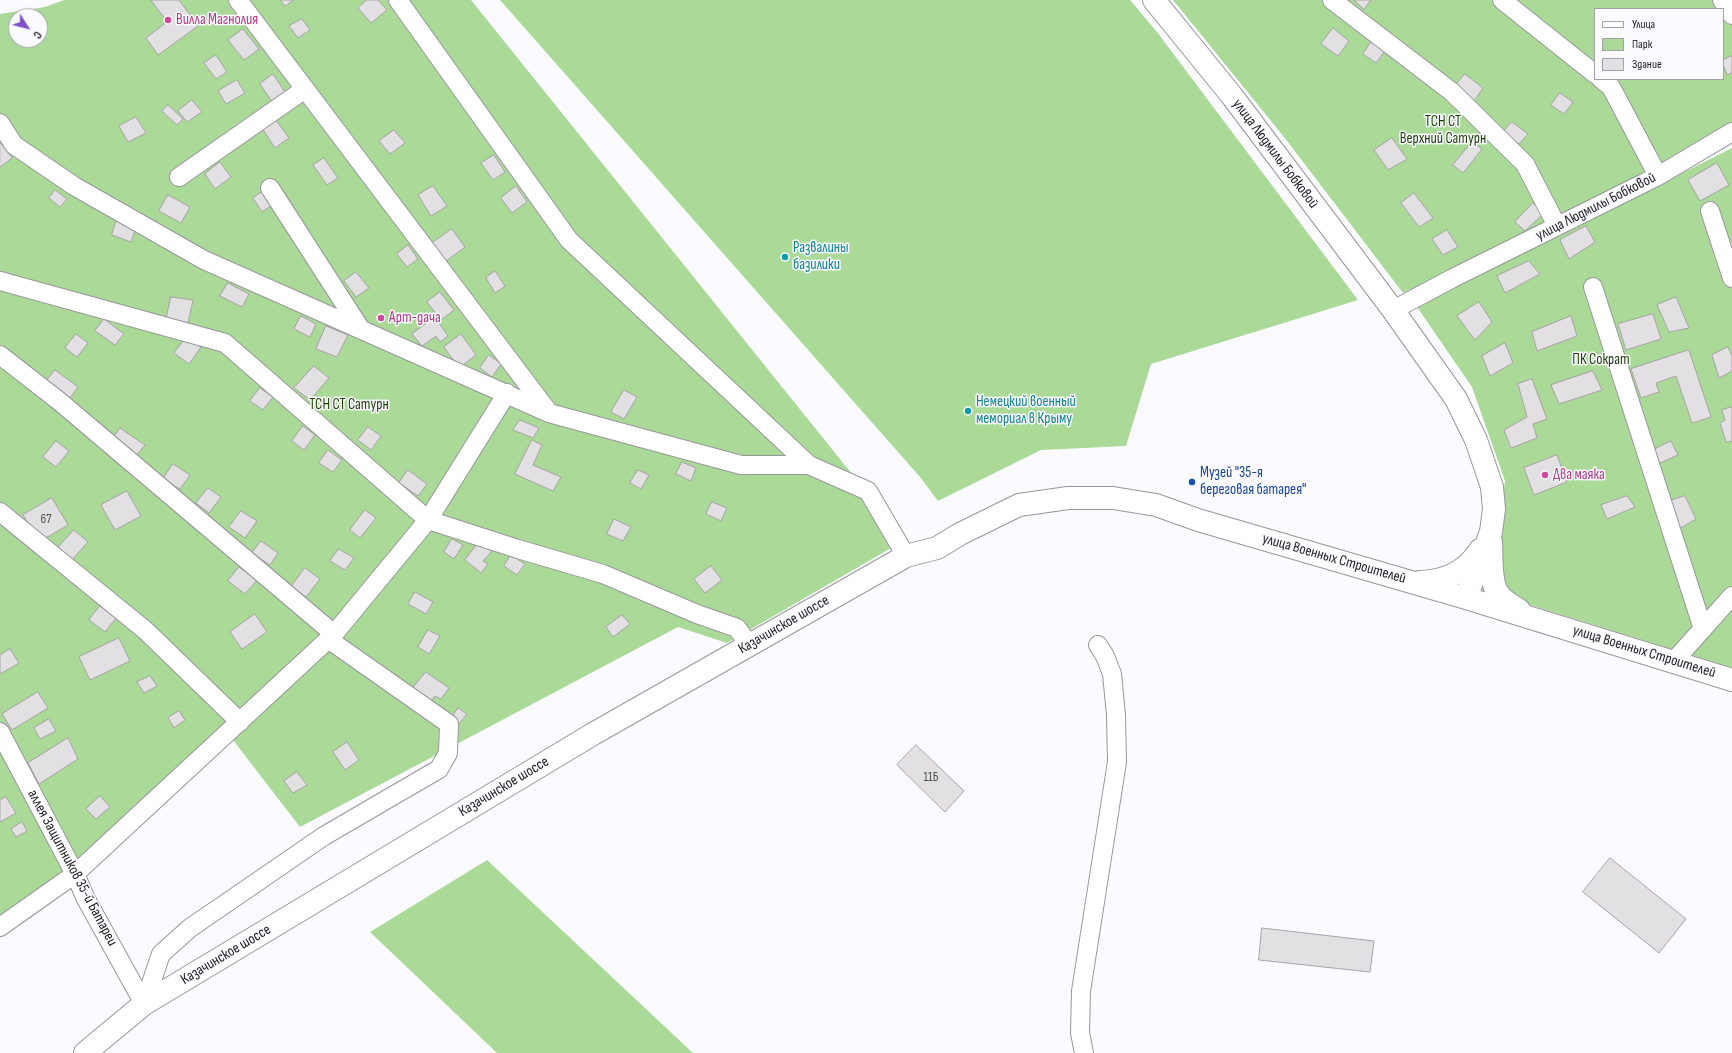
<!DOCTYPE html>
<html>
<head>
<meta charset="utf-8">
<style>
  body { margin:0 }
  #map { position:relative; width:1732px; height:1053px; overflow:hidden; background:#fbfbff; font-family:"Sofia Sans Condensed",sans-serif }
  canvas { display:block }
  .legend { position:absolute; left:1594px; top:8px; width:130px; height:72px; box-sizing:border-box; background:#fbfbff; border:1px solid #a2a2a5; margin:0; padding:5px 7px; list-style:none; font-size:12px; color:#1d1d1f }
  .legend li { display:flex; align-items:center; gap:8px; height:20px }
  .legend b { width:20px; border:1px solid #a2a2a5 }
  .north { position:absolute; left:8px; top:8px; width:40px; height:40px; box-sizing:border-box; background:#fbfbff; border:1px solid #a2a2a5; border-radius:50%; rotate:126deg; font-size:11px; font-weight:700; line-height:16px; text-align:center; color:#1d1d1f }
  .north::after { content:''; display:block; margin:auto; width:14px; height:18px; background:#8150c8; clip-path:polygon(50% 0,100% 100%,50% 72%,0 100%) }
</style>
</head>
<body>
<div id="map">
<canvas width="1732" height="1053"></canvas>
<ul class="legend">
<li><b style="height:5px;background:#fff"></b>Улица</li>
<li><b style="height:11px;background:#abd998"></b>Парк</li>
<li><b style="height:11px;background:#e3e0e3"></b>Здание</li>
</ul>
<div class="north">С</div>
</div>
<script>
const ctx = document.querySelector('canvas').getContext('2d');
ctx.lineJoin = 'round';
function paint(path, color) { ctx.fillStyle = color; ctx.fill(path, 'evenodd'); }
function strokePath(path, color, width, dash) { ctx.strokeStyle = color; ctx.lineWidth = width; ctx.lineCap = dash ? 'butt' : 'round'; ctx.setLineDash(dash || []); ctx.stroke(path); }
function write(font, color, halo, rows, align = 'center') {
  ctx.font = font + ' "Sofia Sans Condensed",sans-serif'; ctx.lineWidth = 3; ctx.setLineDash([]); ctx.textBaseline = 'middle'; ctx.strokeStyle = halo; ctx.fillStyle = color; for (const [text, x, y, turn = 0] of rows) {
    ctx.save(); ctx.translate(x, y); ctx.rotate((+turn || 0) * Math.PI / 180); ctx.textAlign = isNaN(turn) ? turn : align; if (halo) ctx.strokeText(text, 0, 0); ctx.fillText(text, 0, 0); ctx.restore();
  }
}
paint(new Path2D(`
  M64 0H471L905 540 727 643 678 627 300 827 233 740 81 873 0 937V14L45 7ZM16 16H40V40H16Z
  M500 0H1130L1157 32 1358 300 1151 364 1126 446 1041 450 938 501 920 477Z
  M1173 0H1732V139L1403 293 1284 137ZM1595 9H1723V79H1595Z
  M1732 148V668L1479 589 1496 549 1505 481 1472 387 1415 304 1561 234Z
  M487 860 693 1053H497L370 932Z`), '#abd998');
const building = new Path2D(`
  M151 0H179L198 26 158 55 146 38 167 22Z
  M281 0H294L285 6Z
  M367 0H378L387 10 371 23 358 8Z
  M1354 0H1371L1364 9Z
  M302 19 310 30 298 38 289 26Z
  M1333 28 1349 41 1338 56 1321 44Z
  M243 29 259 49 244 60 228 40Z
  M1371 42 1385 51 1376 63 1363 54Z
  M216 55 227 72 216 79 204 63Z
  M1732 56V73L1727 75 1723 64V60Z
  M273 74 287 95 273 103 260 84Z
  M1465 74 1483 88 1474 101 1455 86Z
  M237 80 245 93 226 104 218 91Z
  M1560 93 1573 102 1564 114 1551 105Z
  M192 100 202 112 187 122 178 111Z
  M168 105 183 119 177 125 162 111Z
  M136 117 146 133 128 142 119 126Z
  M275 119 289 138 275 148 262 128Z
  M1512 122 1528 134 1519 144 1503 132Z
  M394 130 405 143 390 154 379 141Z
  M1392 138 1407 159 1388 170 1374 150Z
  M0 142 12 158 0 167Z
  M1472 142 1482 149 1463 173 1453 165Z
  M494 155 505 172 493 180 481 163Z
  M324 158 338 178 327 185 313 165Z
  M220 162 231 177 215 189 205 174Z
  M1717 163 1729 185 1700 201 1688 180Z
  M433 186 447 206 431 216 418 195Z
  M516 186 527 202 512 213 501 198Z
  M55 190 67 199 60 207 49 198Z
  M265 190 275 203 262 212 253 198Z
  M1414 193 1433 218 1419 227 1401 203Z
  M168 195 190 207 181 223 159 211Z
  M1533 203 1544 213 1525 231 1515 222Z
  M116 221 136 227 131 242 112 235Z
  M1586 226 1595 242 1569 259 1560 240Z
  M452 229 465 247 446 261 432 243Z
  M1447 230 1458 247 1443 255 1432 239Z
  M408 245 418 259 407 267 397 254Z
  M1529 261 1540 274 1505 293 1497 276Z
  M495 271 505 286 495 293 486 278Z
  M356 272 369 288 356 297 344 281Z
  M228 283 249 294 242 307 220 296Z
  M440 292 454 310 441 320 427 302Z
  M171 297 193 300 188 323 166 320Z
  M1676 297 1689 328 1669 332 1657 305Z
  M1479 302 1492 322 1475 340 1457 316Z
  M1653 314 1661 339 1626 350 1618 324Z
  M301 316 316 324 310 337 294 329Z
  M1571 316 1577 336 1537 351 1532 332Z
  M435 317 448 336 440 342 436 336 422 346 412 334Z
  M104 319 124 334 115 345 95 331Z
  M326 326 348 335 337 357 316 349Z
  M76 334 88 343 77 357 65 348Z
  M461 334 476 355 459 368 444 347Z
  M187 337 201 347 189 364 174 353Z
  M1505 343 1513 363 1490 376 1482 356Z
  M1728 347 1732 357V371L1719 378 1712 355Z
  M1689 350 1711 417 1692 423 1676 376 1656 383 1659 392 1641 398 1631 369Z
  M489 355 501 364 492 377 480 368Z
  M314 366 329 378 310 400 294 388Z
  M55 370 78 387 67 402 44 384Z
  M1593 371 1602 390 1559 404 1551 385Z
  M1532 379 1547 419 1533 424 1537 438 1511 448 1504 430 1527 417 1518 384Z
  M260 388 273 397 263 410 250 401Z
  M624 390 637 397 624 419 611 412Z
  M1732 407V441L1726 442 1720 423 1725 420 1722 410Z
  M520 420 539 428 533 438 513 430Z
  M303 426 315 435 304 450 292 441Z
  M368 427 381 436 371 450 358 440Z
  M120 428 145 445 135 457 112 440Z
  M532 440 542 445 533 465 561 477 553 491 515 474Z
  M56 441 69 451 56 467 43 457Z
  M1671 441 1678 455 1658 464 1653 450Z
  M328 450 342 460 333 472 319 463Z
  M1557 455 1567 482 1534 495 1524 468Z
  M682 462 696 468 691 481 676 474Z
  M173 464 190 475 180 489 163 479Z
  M408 470 427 484 418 496 399 483Z
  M638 470 649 475 641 489 630 483Z
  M208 488 221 497 209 513 196 503Z
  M127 491 141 516 115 530 101 505Z
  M1627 496 1635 507 1607 519 1601 505Z
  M1685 496 1696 519 1679 529 1669 501Z
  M52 498 68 525 39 542 23 515Z
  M712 502 727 508 721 521 706 514Z
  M365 510 376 518 360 538 350 530Z
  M241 511 257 521 245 538 229 527Z
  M614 519 631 527 623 541 607 534Z
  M74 530 88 542 69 563 55 551Z
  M452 539 463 545 454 559 444 552Z
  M261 541 278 553 270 565 252 553Z
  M479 542 492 551 483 561 488 564 481 573 465 560Z
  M339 549 354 558 345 570 330 561Z
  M511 555 525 564 517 575 504 566Z
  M711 566 722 580 705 593 694 579Z
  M239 567 257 580 245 594 228 581Z
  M305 568 320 579 306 597 291 587Z
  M415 592 433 602 426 614 408 604Z
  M100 606 116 618 105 632 89 620Z
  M255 614 267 632 242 649 230 632Z
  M622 615 630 624 613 637 606 627Z
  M428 630 440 636 429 654 418 647Z
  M119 638 130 661 90 680 79 657Z
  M10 649 19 663 0 674V655Z
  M426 672 449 688 441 699 435 696 430 702 412 689Z
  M150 676 157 686 144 693 137 682Z
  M38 692 48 708 12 730 2 714Z
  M458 708 467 714 459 724 451 719Z
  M179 711 185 720 174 728 168 718Z
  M49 719 56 731 40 739 34 728Z
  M68 738 78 759 39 784 28 763Z
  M347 742 359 760 345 770 333 752Z
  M916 745 964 791 945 812 897 765Z
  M297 772 307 785 293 793 284 781Z
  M100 796 110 807 96 819 86 809Z
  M6 797 16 813 0 822V800Z
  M22 822 27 831 16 837 11 829Z
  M1610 858 1686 919 1659 953 1583 892Z
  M1262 928 1374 941 1370 972 1259 960Z`);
paint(building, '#e3e0e3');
strokePath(building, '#a7a3a6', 1);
const minor = new Path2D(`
  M238 0 547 410
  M398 0 569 240 809 465 868 491 906 556
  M1332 0 1452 92 1525 164 1557 226
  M1502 0 1595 74
  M1722 0 1732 15
  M1601 79 1611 87 1658 176
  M0 123 14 145 74 186 204 260 549 413 741 465H809
  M179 177 305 89
  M270 188 360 328
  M1710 211 1732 278
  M0 281 225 343 428 520 518 549 603 574 697 614 737 628 749 645
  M1593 287 1703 629
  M1393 310 1453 278 1658 176 1732 132
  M0 355 59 401 334 634
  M0 512 145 630 240 722
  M1674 661 1732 596
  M0 732 75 874 86 899 144 1004
  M0 927 75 874 334 634 428 520 507 393
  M144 1004 161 954 190 928 324 836 439 769 448 753 449 724 328 639
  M1084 1053 1080 1033 1081 991 1117 762 1116 715 1112 674 1105 656 1098 645`);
const major = new Path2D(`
  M1154 0 1232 96 1393 310 1456 399 1476 440 1492 487 1494 509 1491 532 1466 598
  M1491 542C1492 555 1490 580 1497 592 1502 600 1511 605 1519 610
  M1420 582C1446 581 1466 572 1480 550
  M85 1053 144 1004 593 734 906 556 937 548 960 534 1019 505 1068 498H1113L1156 505 1198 520 1466 598 1732 680`);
strokePath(minor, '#97979b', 20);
strokePath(major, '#97979b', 24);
strokePath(minor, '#fff', 18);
strokePath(major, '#fff', 22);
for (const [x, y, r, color] of [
  [168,20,4,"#d1479c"],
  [785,257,4,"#0f9aa8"],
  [381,318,4,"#d1479c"],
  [968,411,4,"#0f9aa8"],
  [1545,475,4,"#d1479c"],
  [1192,482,4,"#1a4fb4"]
]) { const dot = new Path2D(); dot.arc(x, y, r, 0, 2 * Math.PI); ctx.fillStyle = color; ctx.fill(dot); strokePath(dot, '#fbfbff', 1.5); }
write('13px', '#4e4e50', null, [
  ["67",46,520],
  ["11Б",931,778]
]);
write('15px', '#b23c85', '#fbfbff', [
  ["Вилла Магнолия",176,20],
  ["Арт-дача",389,318],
  ["Два маяка",1553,475]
], 'left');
write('15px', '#1b3d06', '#fbfbff', [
  ["ТСН СТ",1443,122],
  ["Верхний Сатурн",1443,139],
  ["ПК Сократ",1601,360],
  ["ТСН СТ Сатурн",349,405]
]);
write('15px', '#1d1d1f', '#fbfbff', [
  ["улица Людмилы Бобковой",1275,154,53],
  ["улица Людмилы Бобковой",1596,207,-27],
  ["улица Военных Строителей",1334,559,16],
  ["Казачинское шоссе",784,625,-30],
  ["улица Военных Строителей",1644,652,17],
  ["Казачинское шоссе",504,787,-31],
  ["аллея Защитников 35-й Батареи",72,868,62],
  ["Казачинское шоссе",226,955,-31]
]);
write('15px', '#0d838f', '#fbfbff', [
  ["Развалины",793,248],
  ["базилики",793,265],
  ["Немецкий военный",976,402],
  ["мемориал в Крыму",976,419]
], 'left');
write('15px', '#164399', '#fbfbff', [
  ["Музей \"35-я",1200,473],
  ["береговая батарея\"",1200,490]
], 'left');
</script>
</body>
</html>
